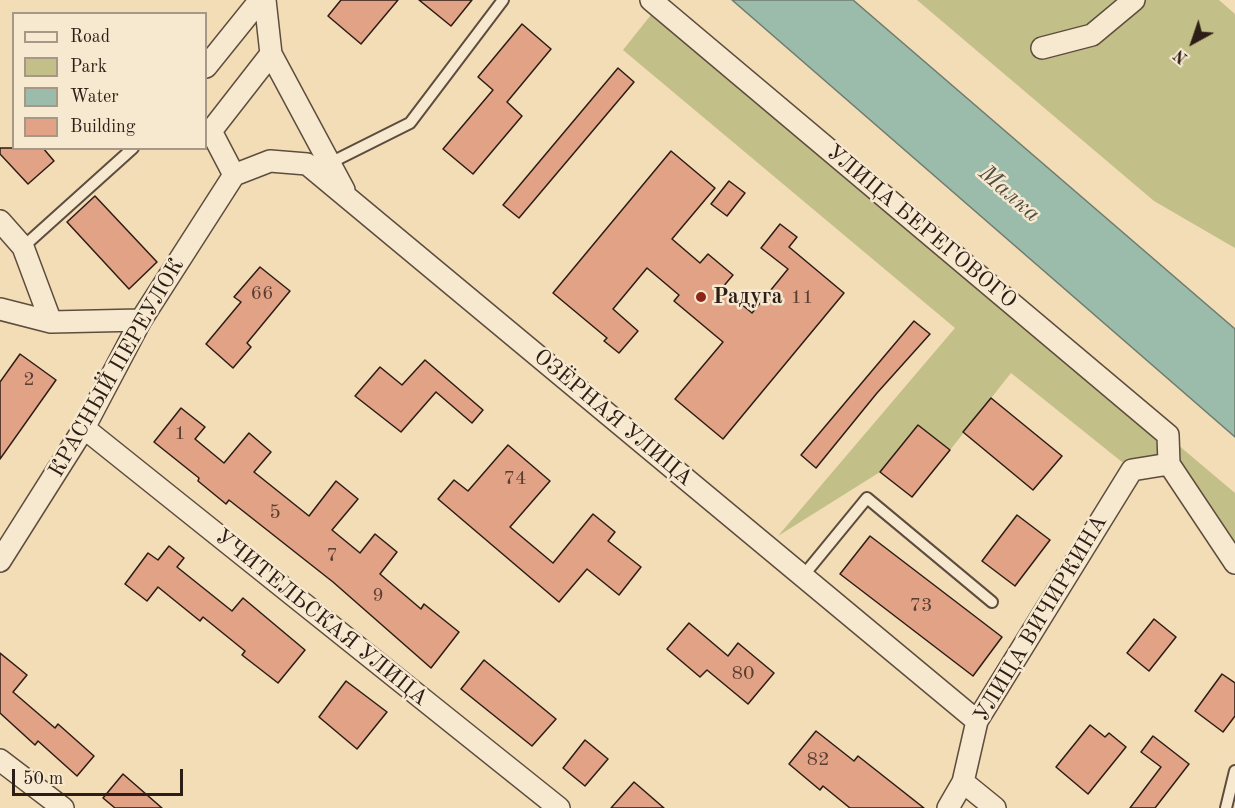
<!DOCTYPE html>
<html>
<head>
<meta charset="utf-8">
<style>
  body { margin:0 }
  #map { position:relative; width:1235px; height:808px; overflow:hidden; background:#f3ddb6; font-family:"Old Standard TT",serif }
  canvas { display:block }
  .legend { position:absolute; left:12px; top:12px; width:195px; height:138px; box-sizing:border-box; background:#f7e9d0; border:2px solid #a69786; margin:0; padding:8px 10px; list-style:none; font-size:18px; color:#2c1d16 }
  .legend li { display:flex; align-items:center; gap:12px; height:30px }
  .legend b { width:30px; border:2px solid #a69786 }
  .north { position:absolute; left:1163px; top:12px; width:60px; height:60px; -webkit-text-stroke:4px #f7e9d0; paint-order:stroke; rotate:220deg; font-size:16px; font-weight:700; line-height:24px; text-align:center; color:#2c1d16 }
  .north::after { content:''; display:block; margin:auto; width:21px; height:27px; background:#2c1d16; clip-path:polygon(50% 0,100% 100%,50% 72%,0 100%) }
  .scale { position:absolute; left:12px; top:769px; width:171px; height:27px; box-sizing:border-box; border:3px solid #2c1d16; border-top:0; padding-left:8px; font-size:18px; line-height:21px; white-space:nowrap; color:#2c1d16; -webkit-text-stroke:4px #f7e9d0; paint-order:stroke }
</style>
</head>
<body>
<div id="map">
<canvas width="1235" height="808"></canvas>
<ul class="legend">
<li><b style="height:8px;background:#f7e9d0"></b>Road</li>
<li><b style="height:16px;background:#c3bf88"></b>Park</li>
<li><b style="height:16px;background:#9bbcab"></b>Water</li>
<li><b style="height:16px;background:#e2a286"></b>Building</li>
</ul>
<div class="north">N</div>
<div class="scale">50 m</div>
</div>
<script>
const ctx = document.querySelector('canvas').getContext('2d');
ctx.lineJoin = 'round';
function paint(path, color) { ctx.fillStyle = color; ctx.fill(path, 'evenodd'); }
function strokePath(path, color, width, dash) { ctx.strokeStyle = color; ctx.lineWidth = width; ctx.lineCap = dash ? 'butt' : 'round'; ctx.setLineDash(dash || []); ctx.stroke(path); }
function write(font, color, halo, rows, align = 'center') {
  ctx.font = font + ' "Old Standard TT",serif'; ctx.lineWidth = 5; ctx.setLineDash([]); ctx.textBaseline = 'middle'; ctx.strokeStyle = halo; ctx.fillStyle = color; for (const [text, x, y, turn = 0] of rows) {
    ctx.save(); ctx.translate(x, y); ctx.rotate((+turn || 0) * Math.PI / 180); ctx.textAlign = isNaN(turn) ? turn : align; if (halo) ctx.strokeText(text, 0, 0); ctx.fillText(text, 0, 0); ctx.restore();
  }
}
paint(new Path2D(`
  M917 0H1219L1235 14V248L1154 201Z
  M658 6 1235 493V563L1169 464 1132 470 1011 373 950 450 918 425 880 472 778 536 955 328 623 50Z`), '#c3bf88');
const water = new Path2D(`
  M732 0H853L1235 329V437Z`);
paint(water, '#9bbcab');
strokePath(water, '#6f7c6f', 1.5);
const building = new Path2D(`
  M341 0H398L361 44 328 16Z
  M419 0H472L451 26Z
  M522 24 551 49 507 102 522 116 473 174 443 149 493 90 478 77Z
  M618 68 634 82 519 218 503 205Z
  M0 148H43L54 161 28 184 0 154Z
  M671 151 715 188 672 239 700 263 708 254 733 275 722 288 752 313 788 269 761 248 780 224 797 237 789 247 844 293 723 439 675 399 723 342 674 301 679 295 647 268 613 309 638 331 619 353 604 341 607 338 553 293Z
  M729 181 745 193 727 216 711 204Z
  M95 196 157 262 129 289 67 222Z
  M260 267 290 291 247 343 251 347 233 368 206 344 241 302 234 297Z
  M914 321 930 334 877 393 816 468 801 455Z
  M20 354 56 380 0 459V382Z
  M425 360 483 410 472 423 436 392 401 432 355 396 380 367 402 385Z
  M991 398 1062 456 1033 490 963 432Z
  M181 408 205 427 195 439 224 463 249 433 271 452 254 472 309 516 336 481 358 499 332 530 360 553 375 534 397 552 380 574 421 609 424 604 459 632 431 668 333 582 229 500 226 504 198 481 199 478 154 442Z
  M918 425 950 450 912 497 880 472Z
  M508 445 550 481 510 527 553 563 593 514 615 532 608 541 641 567 619 595 587 569 559 602 438 499 454 480 468 491Z
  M1017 515 1050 540 1015 586 982 561Z
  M870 536 1002 637 973 676 840 574Z
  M169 546 184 558 177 567 232 611 243 598 305 650 278 683 242 655 245 651 203 617 200 621 158 587 147 601 125 584 148 553 158 560Z
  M1154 619 1176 637 1149 671 1127 653Z
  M689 623 728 656 738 643 774 673 748 704 707 670 700 677 667 649Z
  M0 653 27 675 13 692 55 728 58 724 94 756 77 776 38 741 35 745 0 713Z
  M484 660 556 719 532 746 461 689Z
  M1222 674 1235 683V716L1223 732 1195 711Z
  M346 681 387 712 357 749 319 717Z
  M1090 725 1105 737 1109 733 1126 747 1088 794 1056 767Z
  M816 731 854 761 858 756 924 808H850L823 786 820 790 789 764Z
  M1153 736 1189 764 1155 808H1130L1161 767 1141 752Z
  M585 740 608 759 585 786 563 768Z
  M123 774 162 808H115L103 798Z
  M634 782 664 808H611Z`);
paint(building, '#e2a286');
strokePath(building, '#2c1d16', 1.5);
const lane = new Path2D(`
  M328 164 410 123 503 0
  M23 247 133 148
  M803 576 867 498 992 602
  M1226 808 1235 771`);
const street = new Path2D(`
  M265 0 271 54 344 190
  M651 0 1168 435 1169 464
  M1042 48 1092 35 1134 0
  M206 67 260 0
  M234 175 270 161 307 164 977 721
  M234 175 211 131 271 54
  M0 221 23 247 51 322
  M0 309 51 322 141 320
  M84 428 559 808
  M1169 464 1235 563
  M0 561 84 428 141 320 234 175
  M0 760 63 808
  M963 782 995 808
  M948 808 963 782 977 721 1132 470 1169 464`);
strokePath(lane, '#5e4d3e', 14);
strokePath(street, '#5e4d3e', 24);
strokePath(lane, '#f7e9d0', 10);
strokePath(street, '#f7e9d0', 21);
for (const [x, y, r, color] of [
  [701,297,6,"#8f2418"]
]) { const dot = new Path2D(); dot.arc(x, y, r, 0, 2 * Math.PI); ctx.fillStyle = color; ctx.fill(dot); strokePath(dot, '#f7e9d0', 2); }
write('20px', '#5a3e32', null, [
  ["66",262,294],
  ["11",802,298],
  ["2",29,380],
  ["1",180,434],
  ["74",515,479],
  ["5",275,513],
  ["7",332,556],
  ["9",378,596],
  ["73",921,606],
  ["80",743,674],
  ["82",818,760]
]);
write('22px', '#2c1d16', '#f7e9d0', [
  ["УЛИЦА БЕРЕГОВОГО",921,227,40],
  ["КРАСНЫЙ ПЕРЕУЛОК",117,368,-60],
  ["ОЗЁРНАЯ УЛИЦА",613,418,40],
  ["УЧИТЕЛЬСКАЯ УЛИЦА",321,618,39],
  ["УЛИЦА ВИЧИРКИНА",1041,619,-59]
]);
write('bold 22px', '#2c1d16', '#f7e9d0', [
  ["Радуга",713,297]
], 'left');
write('italic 24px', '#4d4d43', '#f7e9d0', [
  ["Малка",1009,194,41]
]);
</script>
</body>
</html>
